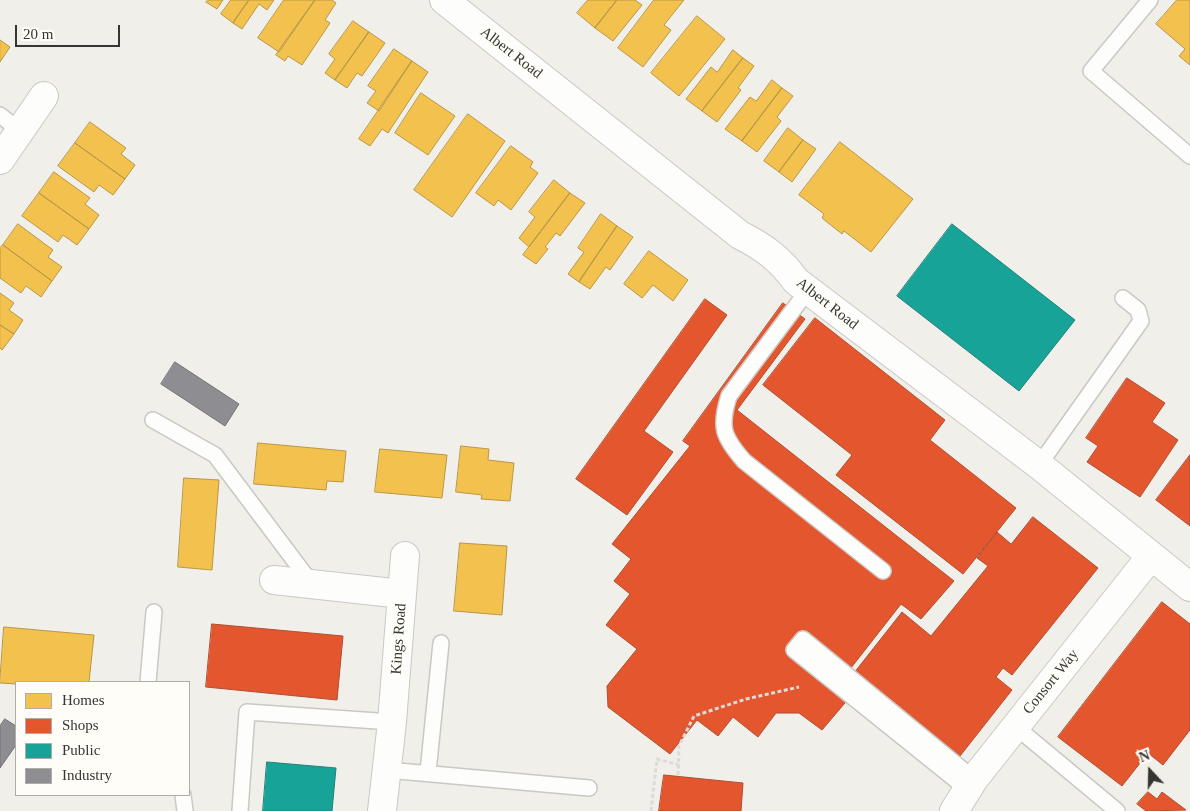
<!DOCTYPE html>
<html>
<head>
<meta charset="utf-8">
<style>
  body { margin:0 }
  #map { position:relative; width:1190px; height:811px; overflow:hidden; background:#f0efea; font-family:"Times New Roman",serif }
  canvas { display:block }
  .legend { position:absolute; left:15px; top:681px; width:175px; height:115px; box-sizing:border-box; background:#fffdf8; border:1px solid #afada8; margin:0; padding:6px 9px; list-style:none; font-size:15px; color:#363531 }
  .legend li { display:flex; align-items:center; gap:10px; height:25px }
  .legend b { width:25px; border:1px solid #afada8 }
  .north { position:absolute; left:1125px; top:746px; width:50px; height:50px; -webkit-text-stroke:4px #fffdf8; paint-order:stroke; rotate:339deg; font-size:14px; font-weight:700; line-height:20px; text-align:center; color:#363531 }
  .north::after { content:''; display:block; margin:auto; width:18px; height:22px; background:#363531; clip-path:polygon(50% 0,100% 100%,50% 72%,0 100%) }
  .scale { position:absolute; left:15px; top:25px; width:105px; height:22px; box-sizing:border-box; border:2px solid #363531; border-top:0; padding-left:6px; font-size:15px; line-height:18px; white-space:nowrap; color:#363531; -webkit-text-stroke:4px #fffdf8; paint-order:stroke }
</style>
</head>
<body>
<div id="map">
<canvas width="1190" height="811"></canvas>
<ul class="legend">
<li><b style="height:14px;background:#f2c14e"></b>Homes</li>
<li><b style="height:14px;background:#e4572e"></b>Shops</li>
<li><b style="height:14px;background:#17a398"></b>Public</li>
<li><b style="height:14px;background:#8d8d92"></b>Industry</li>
</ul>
<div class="north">N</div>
<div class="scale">20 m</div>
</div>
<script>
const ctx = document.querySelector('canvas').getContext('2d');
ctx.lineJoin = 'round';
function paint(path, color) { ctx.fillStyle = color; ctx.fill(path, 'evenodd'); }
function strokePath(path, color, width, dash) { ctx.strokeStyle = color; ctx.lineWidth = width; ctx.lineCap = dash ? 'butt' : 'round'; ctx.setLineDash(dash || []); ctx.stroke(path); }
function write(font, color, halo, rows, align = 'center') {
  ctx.font = font + ' "Times New Roman",serif'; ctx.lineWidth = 5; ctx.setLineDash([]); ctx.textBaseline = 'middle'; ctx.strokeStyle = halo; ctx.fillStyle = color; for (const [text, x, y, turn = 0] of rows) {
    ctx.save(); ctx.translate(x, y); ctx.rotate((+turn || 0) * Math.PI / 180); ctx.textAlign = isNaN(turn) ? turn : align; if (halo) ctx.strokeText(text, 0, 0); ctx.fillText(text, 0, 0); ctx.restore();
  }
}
const homes = new Path2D(`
  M208 0H223L217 9 206 2Z
  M231 0H249L233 23 221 14Z
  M249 0H274L267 10 259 4 242 29 233 23Z
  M284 0H315L279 52 258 38Z
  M315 0H332L336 3 325 20 330 23 302 65 288 56 285 61 276 55Z
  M588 0H617L595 28 577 13Z
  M617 0H635L642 5 613 41 595 28Z
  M654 0H684L664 25 671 30 643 67 618 48Z
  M1177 0H1190V65L1179 56 1185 49 1156 24Z
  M697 16 725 39 679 96 651 73Z
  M353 21 369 32 335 80 325 73 335 59 329 54Z
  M369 32 385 43 362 76 357 73 347 88 335 80Z
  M0 40 10 47 0 62Z
  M394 49 412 61 379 111 367 103 376 91 368 86Z
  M733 50 743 58 702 111 686 99 711 67 717 72Z
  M743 58 754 66 738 88 741 90 717 122 702 111Z
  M412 61 428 72 388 133 382 129 370 146 359 139Z
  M772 80 782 88 742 141 725 129 750 97 756 101Z
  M782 88 793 96 777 117 781 121 757 152 742 141Z
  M421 93 455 116 428 155 395 133Z
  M468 114 505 141 452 217 414 190Z
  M90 122 126 148 121 154 135 165 125 179 75 143Z
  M788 128 803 140 779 172 764 161Z
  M803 140 816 149 792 182 779 172Z
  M840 142 913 199 871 252 844 231 842 234 822 218 824 214 799 195Z
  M75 143 125 179 113 195 99 185 94 192 58 166Z
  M511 146 533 162 530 167 538 173 511 210 498 200 494 206 476 193Z
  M54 172 90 198 85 204 99 215 89 229 39 193Z
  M554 180 570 193 529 247 519 238 535 217 529 212Z
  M39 193 89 229 77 245 63 235 58 242 22 216Z
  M570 193 585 203 560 236 556 233 545 247 548 249 536 264 523 255Z
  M601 214 617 226 579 282 568 274 584 252 578 248Z
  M18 224 53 250 48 257 62 267 52 281 3 245Z
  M617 226 633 237 610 270 606 267 590 289 579 282Z
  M3 245 52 281 41 297 26 286 21 293 0 278V248Z
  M649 251 688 280 673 301 653 285 642 298 624 284Z
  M0 293 14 303 9 310 23 320 14 334 0 325Z
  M0 325 14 334 2 350 0 348Z
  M258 443 346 451 343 482 327 481 326 490 254 484Z
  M461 446 489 449 488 460 514 463 510 501 481 499 482 495 456 492Z
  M380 449 447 455 442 498 375 492Z
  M184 478 219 480 212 570 178 567Z
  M460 543 507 546 502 615 454 611Z
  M4 627 94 635 89 682H16V684L0 683Z`);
paint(homes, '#f2c14e');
strokePath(homes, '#ba9745', 1);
const shops = new Path2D(`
  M705 299 727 315 644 431 673 452 627 515 576 479Z
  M783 303 805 319 737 410 954 581 921 619 901 604 847 673 861 684 822 730 799 713H776L758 737 733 717 718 736 697 720 670 754 608 707 607 686 637 649 606 625 630 594 614 581 631 559 612 544 690 446 683 441Z
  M815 318 945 420 930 440 1016 508 963 574 836 475 852 455 763 385Z
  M1127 378 1165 403 1152 422 1178 440 1140 497 1087 462 1098 446 1086 438Z
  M1190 455V526L1156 500Z
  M1033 517 1098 568 1012 675 1003 668 996 677 1012 690 960 756 854 673 902 612 931 636 988 566 977 558 997 532 1011 544Z
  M1162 602 1190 624V730L1163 765 1148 753 1122 786 1058 737Z
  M212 624 343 636 337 700 206 687Z
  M664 775 743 783 741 811H659Z
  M1148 792 1157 799 1162 792 1186 810 1146 811 1137 804Z`);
paint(shops, '#e4572e');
strokePath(shops, '#b04d2f', 1);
const public = new Path2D(`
  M952 224 1075 320 1019 391 897 296Z
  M267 762 336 768 332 811H263Z`);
paint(public, '#17a398');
strokePath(public, '#208279', 1);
const industry = new Path2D(`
  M175 362 239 404 225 426 161 384Z
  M5 719 16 726V745L0 768V726Z`);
paint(industry, '#8d8d92');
strokePath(industry, '#737375', 1);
const service = new Path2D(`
  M1150 0 1091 71 1190 156
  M0 115 20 131
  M808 290 729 396C719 427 723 437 744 461L883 571
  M153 420 215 455 312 584
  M1039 465 1141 321 1138 310 1123 298
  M148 682 154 612
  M1016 727 1117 811
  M387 770 589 788
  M428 772 441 643
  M967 789 794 650 803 639 974 779
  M183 795 185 811
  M240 811 247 712 392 722`);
const minor = new Path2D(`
  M444 0 740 235C764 247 780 259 796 281L1039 465 1190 587
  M0 160 44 96
  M274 580 402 594 392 722 382 811
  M402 594 405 556
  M954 811 974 779 1151 556`);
strokePath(service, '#c9c8c4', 18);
strokePath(minor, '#c9c8c4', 30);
strokePath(new Path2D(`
  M678 775 679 746 694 716 746 699 799 687
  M651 811 657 759 679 765`), '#dcdbda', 3, [4, 2.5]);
strokePath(service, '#fdfdfc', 15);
strokePath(minor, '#fdfdfc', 28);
write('15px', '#363531', '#fffdf8', [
  ["Albert Road",511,53,38],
  ["Albert Road",827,304,38],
  ["Kings Road",399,639,-86],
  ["Consort Way",1051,682,-51]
]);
</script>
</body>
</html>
